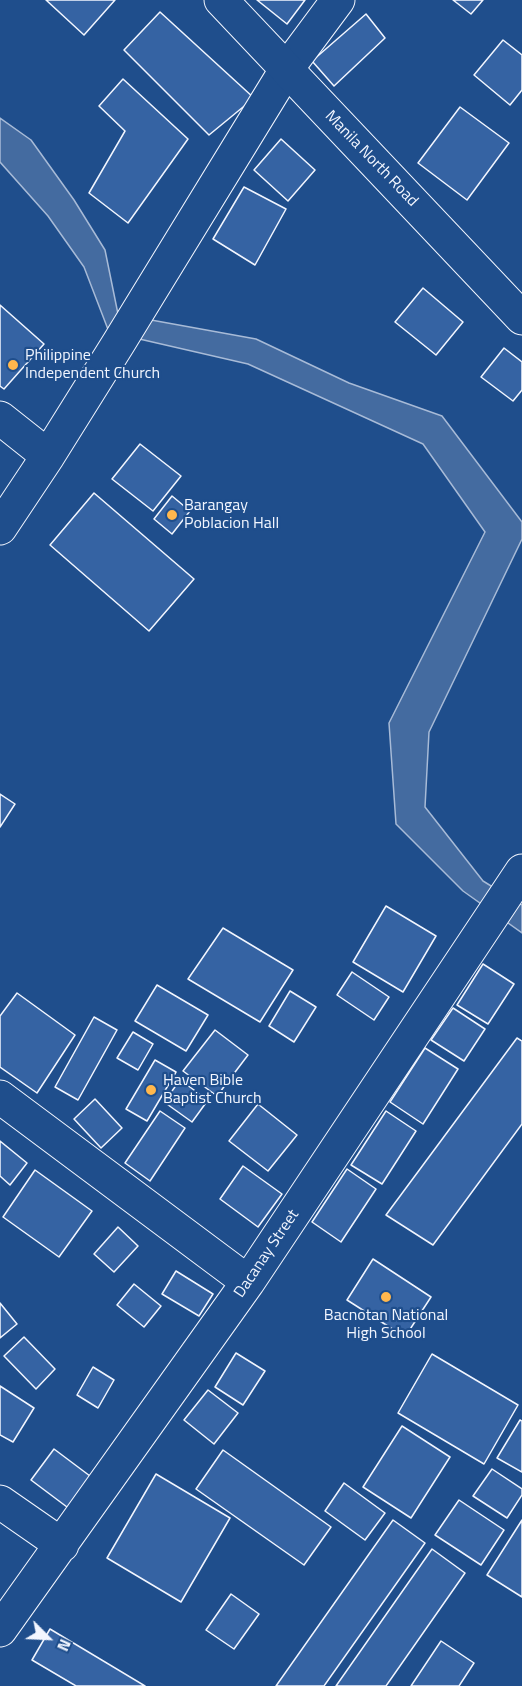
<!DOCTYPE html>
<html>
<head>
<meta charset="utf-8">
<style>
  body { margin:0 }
  #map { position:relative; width:522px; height:1686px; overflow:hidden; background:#1f4e8c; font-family:"Titillium Web",sans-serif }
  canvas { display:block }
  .north { position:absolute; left:18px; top:1608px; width:60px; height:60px; -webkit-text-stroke:4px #1f4e8c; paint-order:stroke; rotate:114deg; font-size:16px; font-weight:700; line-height:24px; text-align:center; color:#f2f6ff }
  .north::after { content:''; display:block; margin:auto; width:21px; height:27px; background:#f2f6ff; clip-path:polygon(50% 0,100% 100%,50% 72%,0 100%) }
</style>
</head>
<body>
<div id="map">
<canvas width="522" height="1686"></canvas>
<div class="north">N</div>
</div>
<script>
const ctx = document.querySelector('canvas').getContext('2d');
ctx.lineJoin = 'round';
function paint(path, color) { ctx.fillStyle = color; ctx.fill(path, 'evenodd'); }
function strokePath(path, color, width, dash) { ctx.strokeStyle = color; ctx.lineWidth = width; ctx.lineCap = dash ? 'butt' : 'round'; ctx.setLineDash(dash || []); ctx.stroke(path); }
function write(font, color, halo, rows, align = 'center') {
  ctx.font = font + ' "Titillium Web",sans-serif'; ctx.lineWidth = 4.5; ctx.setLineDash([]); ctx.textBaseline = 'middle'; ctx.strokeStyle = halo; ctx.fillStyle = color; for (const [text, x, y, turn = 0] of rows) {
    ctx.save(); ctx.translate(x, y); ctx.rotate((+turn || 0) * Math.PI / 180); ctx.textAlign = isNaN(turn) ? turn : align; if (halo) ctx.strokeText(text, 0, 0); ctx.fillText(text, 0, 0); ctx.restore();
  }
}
const water = new Path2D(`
  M0 118 31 140 74 200 105 250 118 314 256 339 349 383 442 416 522 522V539L429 732 425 807 483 881 522 905V933L463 891 396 824 389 723 485 532 423 444 248 364 109 332 84 267 48 216 0 162Z`);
paint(water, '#446ba0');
strokePath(water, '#a8bbd7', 1.5);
const building = new Path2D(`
  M46 0H115L84 35Z
  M257 0H305L287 24Z
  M453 0H483L471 14Z
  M160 12 254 98 209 135 124 50Z
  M366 14 385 38 334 86 312 61Z
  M503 40 522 55V90L510 105 474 75Z
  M123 79 188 139 128 223 89 193 125 131 99 106Z
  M460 107 509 143 467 200 418 163Z
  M281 139 315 170 288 201 254 170Z
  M244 187 286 209 255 265 213 239Z
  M423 288 463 322 436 355 395 322Z
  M0 305 44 344 4 389 0 386Z
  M504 348 522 362V390L513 401 481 377Z
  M140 444 181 476 153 511 112 479Z
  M94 493 194 579 149 631 50 545Z
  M172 496 190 511 172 534 154 519Z
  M0 794 15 804 0 827Z
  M386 906 436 936 403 992 353 962Z
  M223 928 293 970 260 1022 188 979Z
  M483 964 514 984 488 1024 457 1005Z
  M352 972 389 997 374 1020 337 995Z
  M157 985 208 1015 186 1051 135 1021Z
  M290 991 316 1007 294 1042 269 1026Z
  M17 993 75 1035 37 1093 0 1067V1016Z
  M453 1008 485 1029 464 1061 431 1040Z
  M94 1017 117 1030 78 1100 55 1087Z
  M215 1030 248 1055 217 1096 183 1071Z
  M133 1032 153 1044 138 1070 117 1058Z
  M517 1038 522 1041V1124L433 1245 386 1215Z
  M425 1048 458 1069 423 1124 390 1102Z
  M155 1060 176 1072 147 1121 126 1109Z
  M180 1080 208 1100 192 1122 164 1102Z
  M95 1099 122 1128 101 1148 74 1119Z
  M258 1104 297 1135 268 1171 229 1141Z
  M160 1111 185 1128 150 1181 125 1163Z
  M386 1111 416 1131 382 1184 351 1165Z
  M0 1141 27 1163 10 1185 0 1176Z
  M243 1166 282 1194 258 1227 220 1199Z
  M347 1169 376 1189 341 1242 312 1222Z
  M35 1170 92 1211 59 1257 3 1217Z
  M118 1227 138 1246 114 1272 94 1254Z
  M373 1259 431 1297 405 1337 347 1300Z
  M176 1271 213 1294 199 1316 162 1294Z
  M134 1284 161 1306 144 1327 117 1305Z
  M0 1303 17 1324 0 1338Z
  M24 1337 55 1369 36 1389 4 1356Z
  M236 1353 265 1371 243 1405 215 1387Z
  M432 1354 518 1405 484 1464 398 1413Z
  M93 1367 114 1380 98 1408 77 1395Z
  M0 1386 34 1408 13 1442 0 1435Z
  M208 1390 238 1413 214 1444 184 1420Z
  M520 1420 522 1421V1472L497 1458Z
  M402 1426 450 1457 411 1518 363 1487Z
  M54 1449 94 1479 71 1510 31 1480Z
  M223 1450 331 1527 304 1565 196 1489Z
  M492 1469 522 1489V1495L507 1518 473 1496Z
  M156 1474 230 1518 181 1602 107 1558Z
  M344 1483 385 1513 365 1540 325 1511Z
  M459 1500 504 1530 481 1565 435 1535Z
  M393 1520 425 1543 324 1686H276Z
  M522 1520V1597L487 1575Z
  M432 1549 465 1573 386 1686H336Z
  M231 1594 259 1614 234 1649 206 1630Z
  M50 1629 145 1686H76L32 1660Z
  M441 1641 474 1663 459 1686H411Z`);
paint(building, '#3563a3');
strokePath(building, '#f2f6ff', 1.5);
const minor = new Path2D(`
  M0 418 48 456
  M0 528 48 456 118 344 286 70 338 0
  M0 1097 248 1282
  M0 1502 62 1545
  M0 1630 248 1282 522 871`);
const highway = new Path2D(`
  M221 0 522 318`);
strokePath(minor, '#f2f6ff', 35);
strokePath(highway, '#f2f6ff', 35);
strokePath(minor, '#1f4e8c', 33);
strokePath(highway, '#1f4e8c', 33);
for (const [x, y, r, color] of [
  [13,365,6,"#ffb74d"],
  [172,515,6,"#ffb74d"],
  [151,1090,6,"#ffb74d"],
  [386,1297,6,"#ffb74d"]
]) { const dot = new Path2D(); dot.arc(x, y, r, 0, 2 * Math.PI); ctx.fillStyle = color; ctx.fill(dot); strokePath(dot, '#1f4e8c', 2); }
write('16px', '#f2f6ff', '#1f4e8c', [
  ["Manila North Road",371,159,46],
  ["Dacanay Street",267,1254,-56]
]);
write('16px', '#f2f6ff', '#1f4e8c', [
  ["Philippine",25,356],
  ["Independent Church",25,374],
  ["Barangay",184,506],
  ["Poblacion Hall",184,524],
  ["Haven Bible",163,1081],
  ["Baptist Church",163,1099],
  ["Bacnotan National",386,1316,"center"],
  ["High School",386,1334,"center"]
], 'left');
</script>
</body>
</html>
